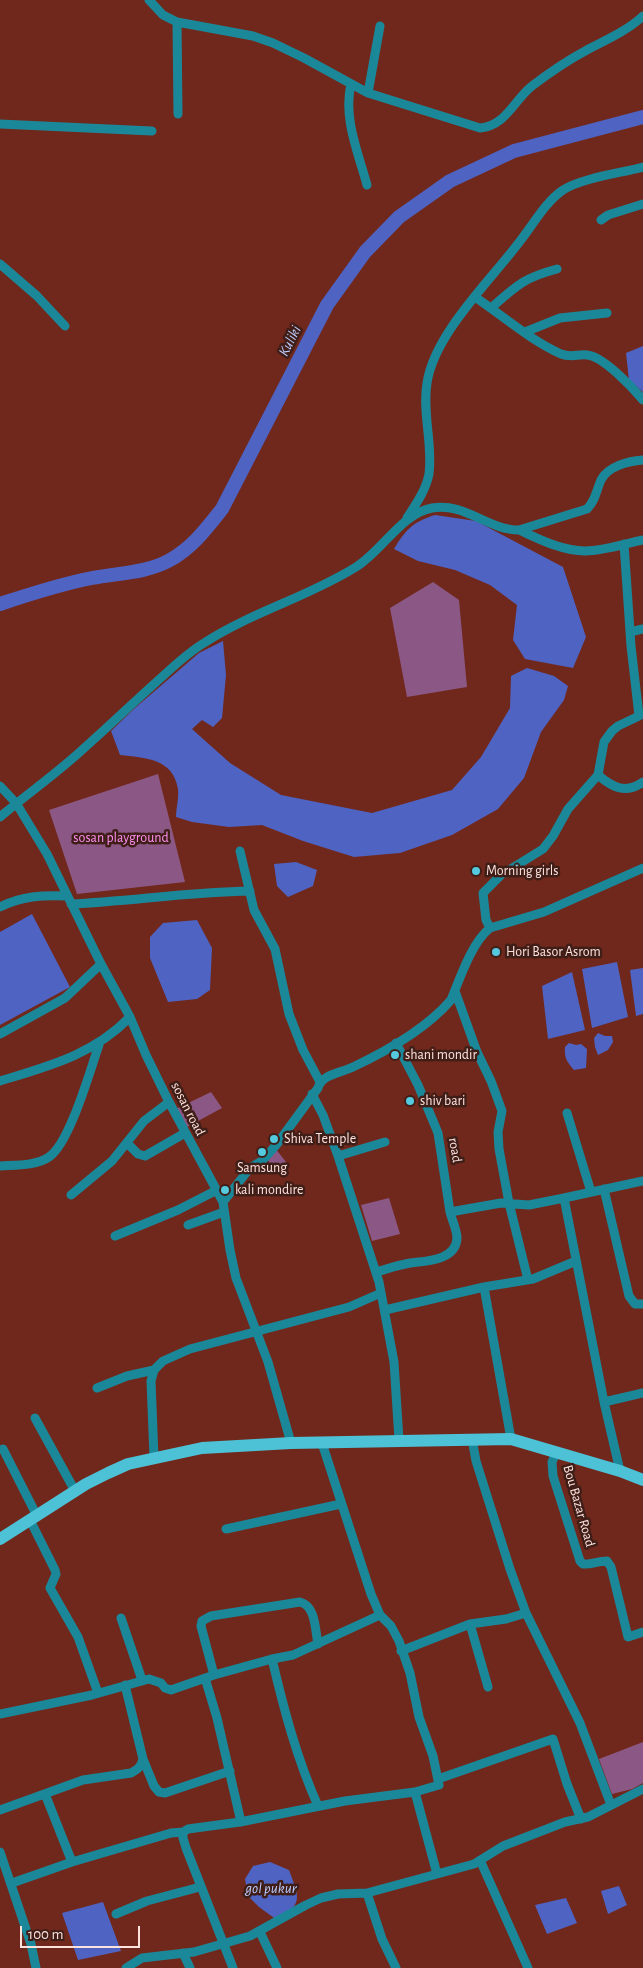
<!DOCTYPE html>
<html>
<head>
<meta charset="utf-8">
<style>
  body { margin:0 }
  #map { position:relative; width:643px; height:1968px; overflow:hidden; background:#70281c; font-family:"Alegreya Sans",sans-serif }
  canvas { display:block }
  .scale { position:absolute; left:20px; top:1926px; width:120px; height:22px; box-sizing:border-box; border:2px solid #fee2dd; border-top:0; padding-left:6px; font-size:15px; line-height:18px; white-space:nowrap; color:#fee2dd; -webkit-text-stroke:4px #3f1e18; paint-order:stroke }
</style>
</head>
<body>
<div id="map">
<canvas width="643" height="1968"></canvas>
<div class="scale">100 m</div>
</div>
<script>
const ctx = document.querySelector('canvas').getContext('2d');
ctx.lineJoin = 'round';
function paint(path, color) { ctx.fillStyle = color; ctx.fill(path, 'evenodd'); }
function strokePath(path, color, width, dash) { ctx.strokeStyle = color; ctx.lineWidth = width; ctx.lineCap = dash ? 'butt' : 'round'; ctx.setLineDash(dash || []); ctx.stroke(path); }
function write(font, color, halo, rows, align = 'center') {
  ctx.font = font + ' "Alegreya Sans",sans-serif'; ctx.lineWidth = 5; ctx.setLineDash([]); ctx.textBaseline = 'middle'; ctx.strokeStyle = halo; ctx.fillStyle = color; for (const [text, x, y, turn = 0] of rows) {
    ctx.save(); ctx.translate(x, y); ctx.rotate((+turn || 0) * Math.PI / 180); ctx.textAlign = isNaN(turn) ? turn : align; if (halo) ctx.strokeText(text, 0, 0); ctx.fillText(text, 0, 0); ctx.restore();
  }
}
paint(new Path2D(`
  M433 582 459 600 467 687 407 697 390 608Z
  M158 774 185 882 77 894 49 810Z
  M211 1092 222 1108 187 1127 176 1109Z
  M275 1148 286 1162 275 1172 268 1160Z
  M389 1198 400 1234 372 1241 361 1205Z
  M643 1742V1783L632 1789 612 1794 599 1759Z`), '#8b5784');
paint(new Path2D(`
  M643 346V392L629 380 626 353Z
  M435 515 476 521 563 567 586 637 573 668 525 659 513 640 517 605 490 585 455 570 418 561 394 549C406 529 413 522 435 515Z
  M223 641 226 675 222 718 213 727 202 720 192 729 230 763 281 795 372 813 452 790 481 757 510 708 511 676 527 668 554 676 568 686 564 700 541 732 524 778 498 809 452 835 400 853 354 857 303 841 262 825 229 827 192 822 176 817C176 809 179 798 178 789 173 758 145 758 120 755L111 731 135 708 199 653Z
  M296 862 317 870 313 886 288 897 277 886 274 864Z
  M32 914 70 987 0 1025V932Z
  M197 920 212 948 210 990 197 999 168 1002 150 958V937L163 923Z
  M617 962 628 1017 592 1028 582 969Z
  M643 968V1014L636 1016 630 970Z
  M572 972 585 1030 548 1039 542 986Z
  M598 1033 605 1036H612L613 1042 608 1050 598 1055 595 1047 594 1038Z
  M569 1043 576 1045 581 1044 587 1049 586 1068 574 1070C567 1062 564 1058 565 1047Z
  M270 1862 289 1870C299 1897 304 1904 277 1920L259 1907 248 1896 245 1879 253 1866Z
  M619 1886 627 1905 608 1914 601 1891Z
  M566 1898 577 1923 547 1934 535 1905Z
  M103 1902 121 1951 78 1960 62 1913Z`), '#4f63c2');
strokePath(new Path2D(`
  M0 604C30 594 61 584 92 578 118 573 147 573 170 560 192 548 207 528 222 509L327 305 365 252 399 217 450 181 514 151 643 117`), '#4f63c2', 14);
strokePath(new Path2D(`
  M149 0 163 15 177 22 253 36 273 43 304 58 368 93 480 128C506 126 514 100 532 86 549 73 568 60 587 50 606 40 627 31 643 16
  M177 22 178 114
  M351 84C343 118 358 152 367 185
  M368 93 380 26
  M0 124 152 131
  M601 220 608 215 643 204
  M0 264 37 296 65 326
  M475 297C503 316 530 340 561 354 571 358 578 354 587 355 603 356 633 388 643 400
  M491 308C516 286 523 278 557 269
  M525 332 560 318 607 313
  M407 518C416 504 426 490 429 474 433 444 422 413 427 383 434 335 488 283 517 245 532 227 544 203 563 190 582 178 621 173 643 167
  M519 530C539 539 562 551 585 551 604 551 624 544 643 540
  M630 632 643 629
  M598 775C613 788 626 794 643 782
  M0 786 16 803 47 854 101 964 130 1017 146 1055 169 1102 223 1202 230 1250 236 1278 268 1362 291 1443
  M0 817C27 794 56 774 82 750 109 726 136 700 163 676 176 664 189 652 204 643 252 612 308 597 356 567 382 551 402 513 432 508 464 502 488 530 519 530L587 509C596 500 596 491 601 480 608 466 629 461 643 460
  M240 851 254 910 275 949 289 1014 303 1050 320 1082
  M71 904C131 901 190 892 250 891
  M0 907C22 896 42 895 67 896
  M490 928 486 920 483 893 501 875 543 849 553 836 568 809 598 775 604 742 612 731 618 726 639 716 631 646 624 544
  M455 991 477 1052 491 1081 502 1111 498 1132 499 1149 509 1203 528 1280
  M0 1034 65 998 101 964
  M396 1043 418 1085 438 1133 450 1212 501 1203 529 1205 564 1198
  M0 1081C49 1066 93 1055 130 1017
  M312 1094 323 1115 338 1156 379 1282 394 1362 399 1440
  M567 1113 591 1192
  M127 1143 138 1154 145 1156 185 1133
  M338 1156 385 1142
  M0 1166C15 1165 36 1166 49 1157 70 1143 90 1070 99 1045
  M604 1189 629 1296 635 1304H643
  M71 1195 112 1161 144 1121 169 1102
  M223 1202 250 1168 262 1161 277 1144 318 1088C322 1074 341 1073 353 1067 387 1051 426 1029 451 1000 460 978 472 942 490 928L544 912 643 868
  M188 1225 224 1212
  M115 1236 178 1210 217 1190
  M376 1272C387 1269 398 1265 410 1263 425 1261 456 1261 457 1238 457 1230 452 1220 450 1212
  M484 1287 511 1439
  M385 1310 484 1287 533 1279 576 1261
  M97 1388 127 1376 154 1370
  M604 1402 643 1393
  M35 1418 75 1491
  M472 1439 476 1461 510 1569 526 1613 580 1723 611 1805
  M322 1443 371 1594 380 1615 391 1626 399 1641 410 1673 419 1717 433 1756 439 1785 415 1792 437 1874
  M3 1449 37 1516
  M556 1453 552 1462 553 1476 580 1561 583 1564C591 1565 598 1561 607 1561L611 1567 628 1637 643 1632
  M154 1457 151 1381 154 1370 163 1361 190 1349 349 1307 381 1293
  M620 1471 604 1402 564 1198 643 1181
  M30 1520 55 1570 56 1574 50 1588 78 1637 98 1693
  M226 1529 341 1504
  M121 1618 142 1680
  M470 1624 506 1619 526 1613
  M401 1651 470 1624 488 1687
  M272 1659C284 1710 297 1759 318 1806
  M214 1675 201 1626 202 1621 211 1616 300 1602C316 1606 315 1630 318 1644
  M205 1678 217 1718 241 1822
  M0 1714 92 1695 149 1679 161 1683 165 1688 171 1690 214 1675 272 1659 293 1655 380 1615
  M143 1759 154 1786 159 1792 165 1793 230 1771
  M438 1779 553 1739 567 1784 581 1819
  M45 1794 72 1862 171 1833 183 1832
  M0 1810 83 1780 131 1773C138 1769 141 1767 143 1759L125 1685
  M0 1852 31 1944 36 1968
  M480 1860 528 1968
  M12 1883 72 1862
  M367 1893 382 1939 396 1968
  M116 1914 147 1901 200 1887
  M260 1932 277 1968
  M183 1953 190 1968
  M126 1968 142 1958 194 1952 250 1936 306 1905 321 1898 338 1894 367 1893 474 1864 503 1846 565 1822 588 1817 643 1789
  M233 1968 186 1848 183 1838V1832L188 1829 240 1822 345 1801 415 1792`), '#1b889a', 9);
strokePath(new Path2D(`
  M0 1539 86 1484 108 1473 128 1464 202 1448 291 1443 511 1439 620 1471 643 1480`), '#4dc1d6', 12);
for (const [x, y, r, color] of [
  [476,871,5,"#55cadf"],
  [496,952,5,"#55cadf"],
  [395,1055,5,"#55cadf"],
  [410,1101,5,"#55cadf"],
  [274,1139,5,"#55cadf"],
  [262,1152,5,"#55cadf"],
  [225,1190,5,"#55cadf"]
]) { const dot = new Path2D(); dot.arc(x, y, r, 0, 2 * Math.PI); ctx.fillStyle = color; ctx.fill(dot); strokePath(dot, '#3f1e18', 2); }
write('14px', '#ff8ff2', '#3f1e18', [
  ["sosan playground",121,838]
]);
write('14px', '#fee2dd', '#3f1e18', [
  ["Morning girls",486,871],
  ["Hori Basor Asrom",506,952],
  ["shani mondir",405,1055],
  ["shiv bari",420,1101],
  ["Shiva Temple",284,1139],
  ["Samsung",262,1168,"center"],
  ["kali mondire",235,1190]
], 'left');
write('14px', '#fee2dd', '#3f1e18', [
  ["sosan road",188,1109,63],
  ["road",455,1150,80],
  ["Bou Bazar Road",579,1506,74]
]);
write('italic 15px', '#bdccfe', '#3f1e18', [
  ["Kuliki",290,341,-63],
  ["gol pukur",271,1888]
]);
</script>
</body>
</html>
